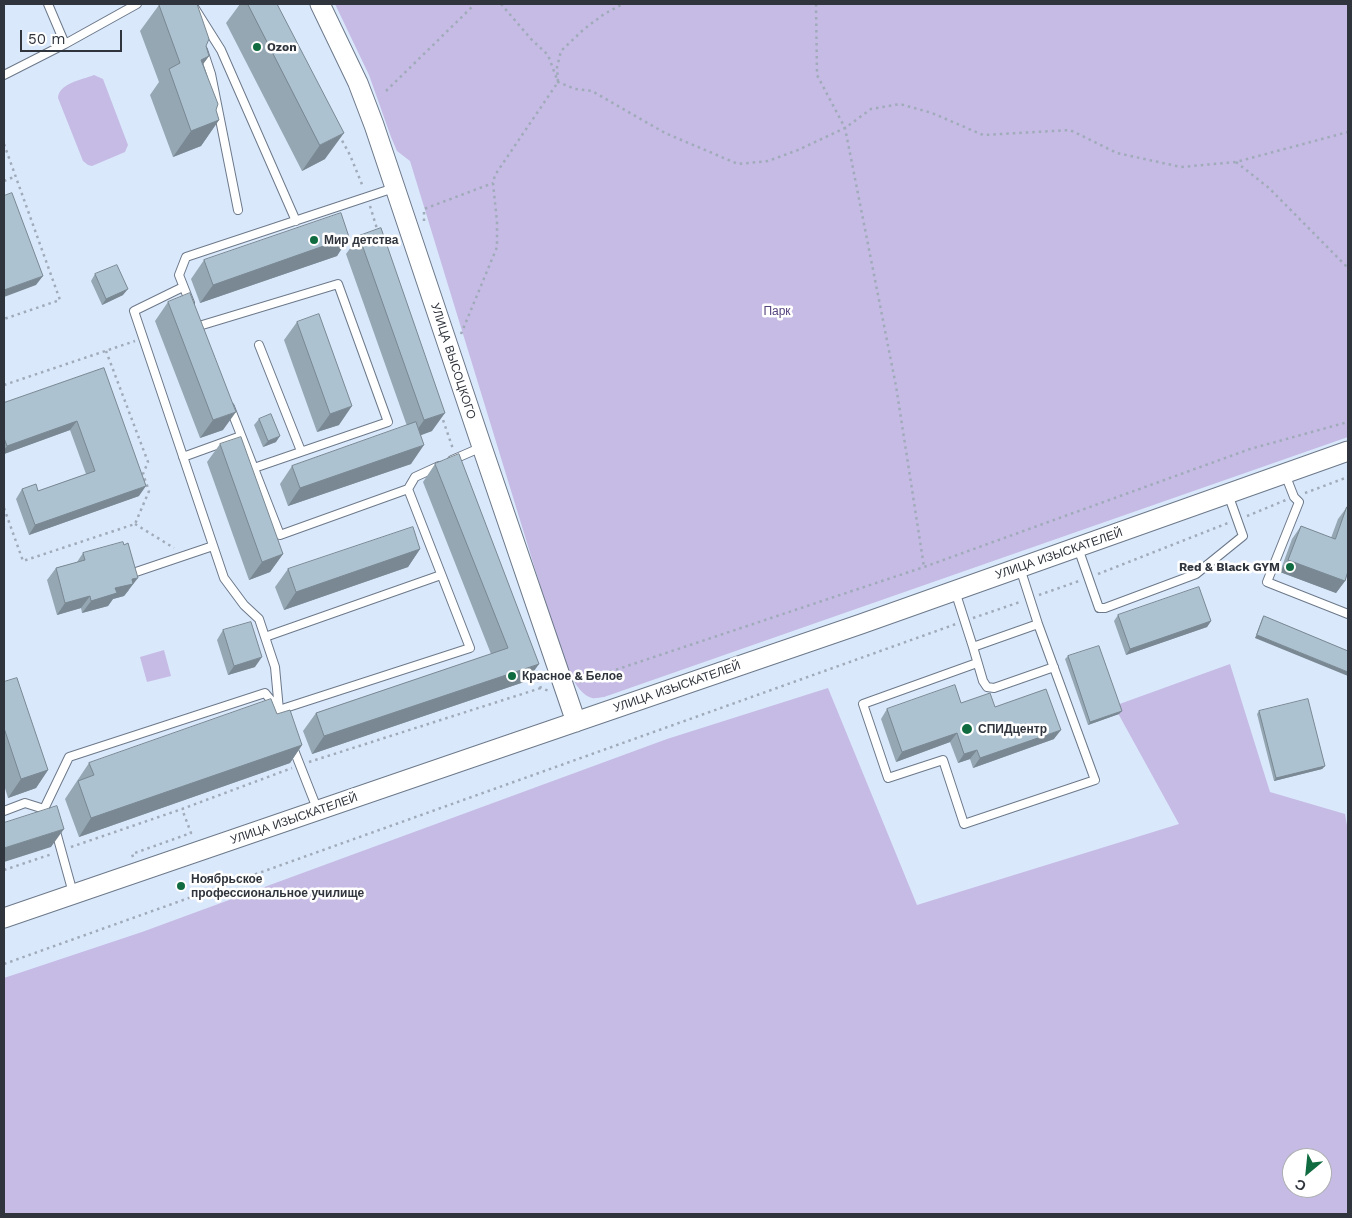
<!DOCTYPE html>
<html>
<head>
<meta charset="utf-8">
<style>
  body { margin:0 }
  #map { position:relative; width:1352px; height:1218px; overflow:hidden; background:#dae8fc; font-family:"Work Sans",sans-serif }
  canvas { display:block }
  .frame { position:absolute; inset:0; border:5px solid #30353d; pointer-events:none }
  .north { position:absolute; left:1282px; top:1148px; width:50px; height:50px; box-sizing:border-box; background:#fff; border:1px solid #acaeb1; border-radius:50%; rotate:208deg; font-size:14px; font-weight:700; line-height:20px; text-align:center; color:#30353d }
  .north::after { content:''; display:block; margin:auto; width:18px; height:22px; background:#106c40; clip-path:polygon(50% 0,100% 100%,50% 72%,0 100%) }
  .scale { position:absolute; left:20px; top:30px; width:102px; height:22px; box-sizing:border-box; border:2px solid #30353d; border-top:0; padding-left:6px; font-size:15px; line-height:18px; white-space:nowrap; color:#30353d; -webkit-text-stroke:4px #fff; paint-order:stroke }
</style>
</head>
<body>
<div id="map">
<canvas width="1352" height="1218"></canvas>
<div class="frame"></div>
<div class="north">С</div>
<div class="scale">50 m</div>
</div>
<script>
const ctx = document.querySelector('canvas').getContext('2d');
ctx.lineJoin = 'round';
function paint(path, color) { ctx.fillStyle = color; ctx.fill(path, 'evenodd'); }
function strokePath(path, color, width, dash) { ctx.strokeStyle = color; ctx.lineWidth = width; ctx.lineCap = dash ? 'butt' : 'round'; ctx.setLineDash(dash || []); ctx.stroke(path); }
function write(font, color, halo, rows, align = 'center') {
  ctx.font = font + ' "Work Sans",sans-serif'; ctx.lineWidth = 5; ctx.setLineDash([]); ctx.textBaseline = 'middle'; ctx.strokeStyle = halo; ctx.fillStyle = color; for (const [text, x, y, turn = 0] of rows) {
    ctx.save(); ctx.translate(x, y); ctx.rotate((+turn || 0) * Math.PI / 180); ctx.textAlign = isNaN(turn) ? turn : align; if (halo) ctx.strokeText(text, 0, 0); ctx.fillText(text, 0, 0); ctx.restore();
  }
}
paint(new Path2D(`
  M335 4H1348V437L604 697C600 697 595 699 592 698 574 693 565 660 558 644L410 161 397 151 391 137 369 75Z
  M94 75 103 79 128 145 125 152 92 166 88 165 83 161 58 98C59 83 82 80 94 75Z
  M164 650 171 676 147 682 140 657Z
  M1230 664 1270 792 1345 814 1348 831V1214H4V978L142 932 667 739 828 688 917 905 1179 824 1114 706ZM1292 1158H1322V1188H1292Z`), '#c6bbe4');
const service = new Path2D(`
  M48 4 65 44
  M192 4 221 50 296 221
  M203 50 211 74 238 210
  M4 75 65 44 137 4
  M190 303 179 275 186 257 394 188
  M199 326 338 284 388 422 254 468
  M259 345 301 451
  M230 407 280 535 408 489 415 477 439 466
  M183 457 241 436
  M452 460 482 447
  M1285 474 1294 497 1299 502 1267 582 1348 614
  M1078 548 1099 608H1105L1196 574 1243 536 1228 494
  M133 573 213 546
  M955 591 973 647 1038 624
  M265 637 441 575
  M973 647 983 681 987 687 994 688 1054 667
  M977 663 863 704 888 778 943 760 964 824 1095 780 1038 624 1020 568
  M280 713 279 710 470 648 408 489
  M292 745 318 811
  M44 809 69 757 265 693 279 710 275 667 259 619 244 605 224 578 134 311 183 287
  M4 811 25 803 44 809 46 811
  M55 828 73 893`);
const tertiary = new Path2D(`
  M320 4 358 83 374 125 482 447 576 722
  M4 918 861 624 1348 451`);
strokePath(service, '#6c798a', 10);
strokePath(tertiary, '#6c798a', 21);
strokePath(new Path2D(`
  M501 4 531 39 548 55 558 82 575 89 592 91 665 133 738 164 768 161 798 150 845 128 871 109 900 104 932 113 983 135 1070 130 1117 153 1181 167 1236 162 1348 132
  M816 4 817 75 845 128 896 386 924 567
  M386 91 475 4
  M339 135 350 155 363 187
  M4 144 60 300 4 319
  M1236 162 1269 188 1348 268
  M4 181 16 176
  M370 206 378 232
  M424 221V209L493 183
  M461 334 497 247V222L493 183 495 175 558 82 557 67 561 51 583 30 604 14 623 4
  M4 385 135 341
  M441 414 453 449
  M1305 493 1348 477
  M4 508 23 561 135 524 149 491 143 474 148 462 106 351
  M1247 516 1286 500
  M135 524 174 548
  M1098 574 1228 523
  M1039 595 1079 581
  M973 618 1020 602
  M533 668 541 688 549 691
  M579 682 924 567 1250 449 1348 422
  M309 762 541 688
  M71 847 182 809 292 768
  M133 857 132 854 191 833 182 809
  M4 870 52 854
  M4 964 956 624`), '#a0abba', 2.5, [2.5, 4]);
strokePath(service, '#fff', 8);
strokePath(tertiary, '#fff', 19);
paint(new Path2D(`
  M240 4H277L325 159 302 171 226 23Z
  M159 5 206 46 209 56 203 64 216 110 219 120 201 146 173 157 150 95 159 82 140 31Z
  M359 236 432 431 420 435 411 464 288 506 280 484 292 466 407 426 346 254Z
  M349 237 337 256 200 303 191 279 204 260Z
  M95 274 123 295 102 305 91 281Z
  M168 302 223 430 200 438 155 321Z
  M297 322 339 425 317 432 284 340Z
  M104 368 139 496 29 535 16 499 22 489 38 491 86 474 70 430 4 454V403Z
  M259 419 276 442 263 447 254 425Z
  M220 444 283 554 270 572 249 580 207 462Z
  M435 464 527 681 312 754 303 731 316 713 491 654 423 482Z
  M1347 507 1346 577 1345 581 1336 593 1280 572 1292 539 1301 526 1331 538 1338 519Z
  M420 549 408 567 284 610 275 587 288 569Z
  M83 553 129 590 124 596 113 599 108 606 82 613 81 608 57 615 47 580 56 568 77 562Z
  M1118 615 1211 621 1207 627 1126 655 1114 621Z
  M1264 616 1348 651 1255 638 1262 619Z
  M223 630 255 667 228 675 217 640Z
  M1068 656 1119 714 1088 725 1065 659Z
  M4 682 48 770 36 788 8 798 4 785Z
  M961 703 995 707 1054 739 973 768 970 759 958 763 950 742 896 762 881 719 887 709Z
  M1259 711 1325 766 1322 769 1274 781 1257 714Z
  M277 714 302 745 290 763 79 837 65 799 89 763Z`), '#95a7b3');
paint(new Path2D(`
  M209 56 190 82 201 60Z
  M219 120 201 146 173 157 191 131Z
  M344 133 325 159 302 171 320 145Z
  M349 237 337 256 200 303 213 285Z
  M43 276 36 285 4 297V290Z
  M128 289 123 295 102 305 106 299Z
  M352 406 339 425 317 432 330 414Z
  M236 412 223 430 200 438 213 420Z
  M445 413 432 431 411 439 424 420Z
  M77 421 70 430 4 454V450L7 446Z
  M280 436 276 442 263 447 268 441Z
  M424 445 411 464 288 506 300 488Z
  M146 486 139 496 29 535 35 525Z
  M420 549 408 567 284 610 296 592Z
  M283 554 270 572 249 580 262 562Z
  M1288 560 1345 581 1336 593 1280 572Z
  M138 578 124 596 113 599 108 606 82 613 91 601 132 579Z
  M90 596 81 608 57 615 65 603Z
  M1211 621 1207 627 1126 655 1130 649Z
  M1257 635 1348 672V676L1255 638Z
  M262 657 255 667 228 675 234 666Z
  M539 664 527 681 312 754 324 736Z
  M1122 711 1119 714 1088 725 1090 722Z
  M1061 730 1054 739 973 768 980 758Z
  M957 733 950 742 896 762 902 752Z
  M302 745 290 763 79 837 91 818Z
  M977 750 970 759 958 763 964 754Z
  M1325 766 1322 769 1274 781 1276 778Z
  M48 770 36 788 8 798 21 779Z
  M64 829 51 847 4 862V848Z`), '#798892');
const building = new Path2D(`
  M162 4H197L209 39 206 46 209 56 201 60 218 104 216 110 219 120 191 131 169 69 180 63 159 5Z
  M248 4H277L344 133 320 145Z
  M12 193 43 276 4 290V196Z
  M341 213 349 237 213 285 204 260Z
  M381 228 445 413 424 420 359 236Z
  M117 265 128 289 106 299 95 274Z
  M190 293 236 412 213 420 168 302Z
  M319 314 352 406 330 414 297 322Z
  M104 368 146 486 35 525 22 489 36 484 38 491 95 471 77 421 7 446 4 438V403Z
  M271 414 280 436 268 441 259 419Z
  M416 422 424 445 300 488 292 466Z
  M241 437 283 554 262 562 220 444Z
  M459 454 539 664 324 736 316 713 508 648 435 464Z
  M1347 507H1348V571L1345 581 1288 560 1301 526 1335 539Z
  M413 527 420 549 296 592 288 569Z
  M123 542 124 545 128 543 138 578 132 579 133 584 115 588 117 593 91 601 90 596 65 603 56 568 85 560 83 553Z
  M1199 587 1211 621 1130 649 1118 615Z
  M1264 616 1348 651V672L1257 635Z
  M251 622 262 657 234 666 223 630Z
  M1099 646 1122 711 1090 722 1068 656Z
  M17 678 48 770 21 779 4 728V682Z
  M955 685 961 703 990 693 995 707 1046 689 1061 730 980 758 977 750 964 754 957 733 902 752 887 709Z
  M271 699 277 714 290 710 302 745 91 818 78 781 94 775 89 763Z
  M1308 699 1325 766 1276 778 1259 711Z
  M57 806 64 829 4 848V823Z`);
paint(building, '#adc2d0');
strokePath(building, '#798892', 1);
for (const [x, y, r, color] of [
  [257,47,5,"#106c40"],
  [314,240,5,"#106c40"],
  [1290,567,5,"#106c40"],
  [512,676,5,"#106c40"],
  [967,729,6,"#106c40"],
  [181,886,5,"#106c40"]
]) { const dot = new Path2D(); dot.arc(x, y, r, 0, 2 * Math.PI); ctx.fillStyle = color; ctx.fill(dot); strokePath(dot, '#fff', 2); }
write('bold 12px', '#30353d', '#fff', [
  ["Ozon",267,47],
  ["Мир детства",324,240],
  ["Red & Black GYM",1280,567,"right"],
  ["Красное & Белое",522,676],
  ["СПИДцентр",978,729],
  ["Ноябрьское",191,879],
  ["профессиональное училище",191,893]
], 'left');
write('12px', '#57447e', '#fff', [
  ["Парк",777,311]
]);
write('12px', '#30353d', '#fff', [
  ["УЛИЦА ВЫСОЦКОГО",453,361,72],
  ["УЛИЦА ИЗЫСКАТЕЛЕЙ",1059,554,-19],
  ["УЛИЦА ИЗЫСКАТЕЛЕЙ",677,687,-19],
  ["УЛИЦА ИЗЫСКАТЕЛЕЙ",294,819,-19]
]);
</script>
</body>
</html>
